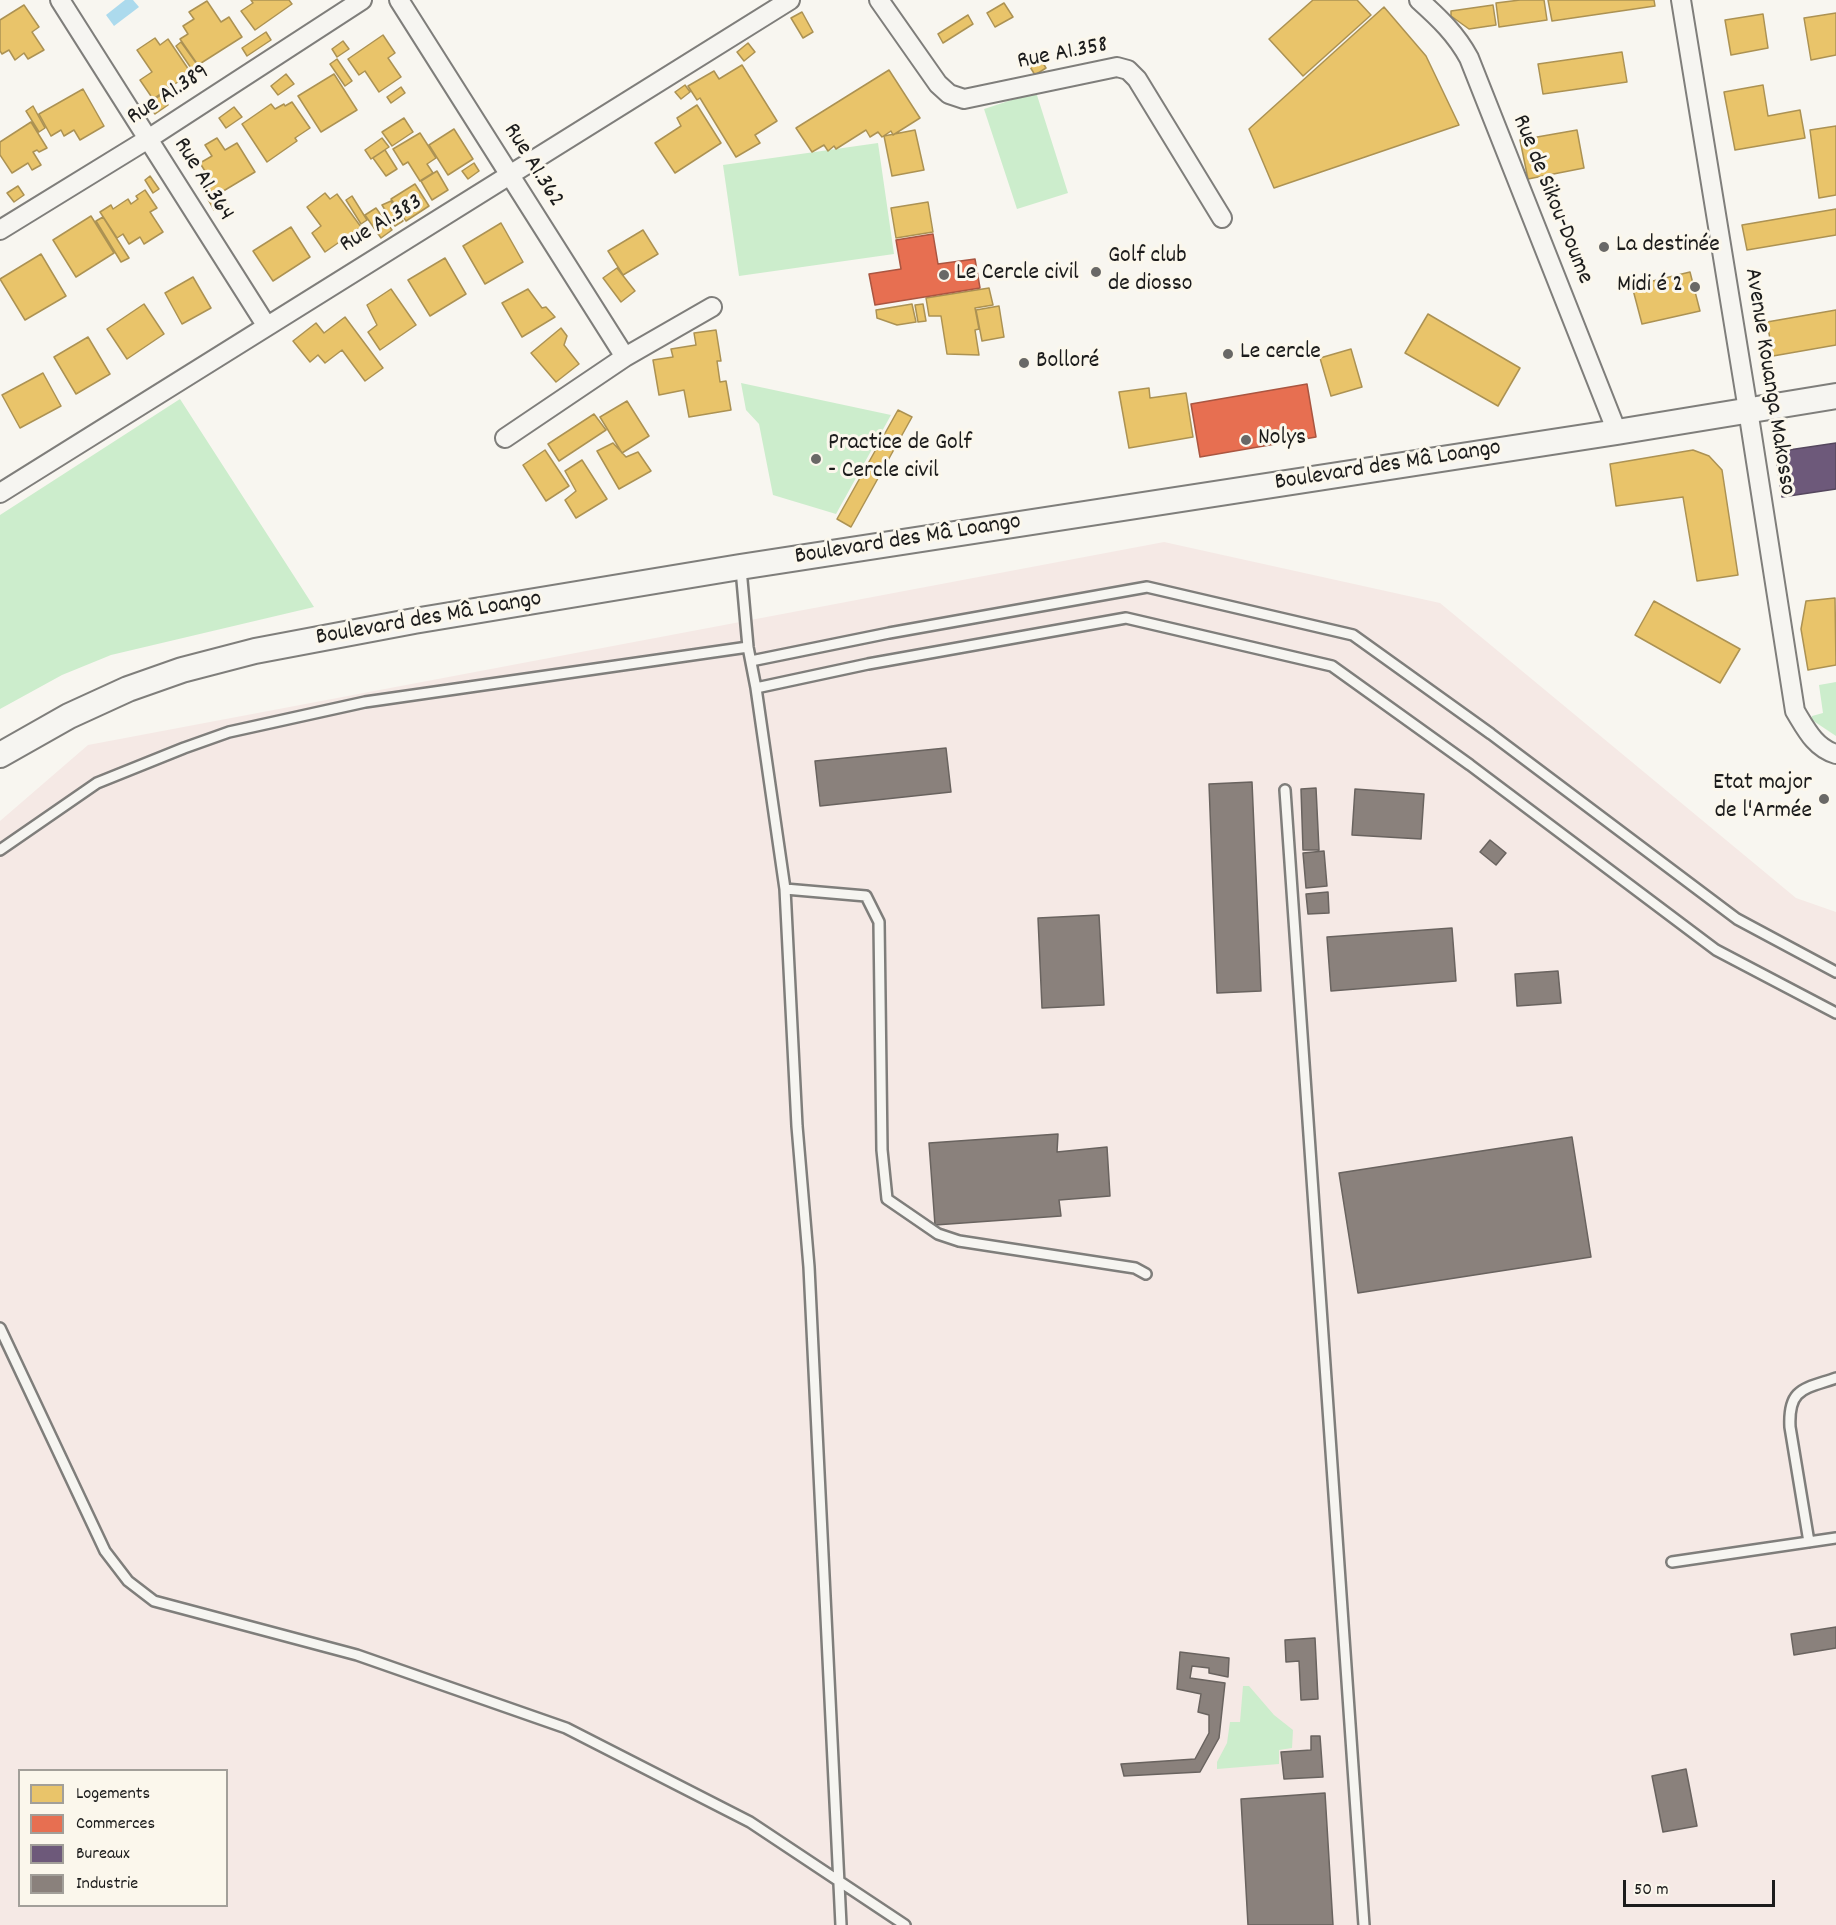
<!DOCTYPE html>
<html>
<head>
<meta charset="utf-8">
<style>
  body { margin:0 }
  #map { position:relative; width:1836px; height:1925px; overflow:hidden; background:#f8f6f0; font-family:Dekko,sans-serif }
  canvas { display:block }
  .legend { position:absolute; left:18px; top:1769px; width:210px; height:138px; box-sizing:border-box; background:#fbf7ec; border:2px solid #a29f99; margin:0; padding:8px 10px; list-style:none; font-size:18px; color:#1c1c1c }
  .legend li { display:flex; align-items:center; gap:12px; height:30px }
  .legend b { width:30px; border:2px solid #a29f99 }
  .scale { position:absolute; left:1623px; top:1880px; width:152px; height:27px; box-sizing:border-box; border:3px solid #1c1c1c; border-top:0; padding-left:8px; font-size:18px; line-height:21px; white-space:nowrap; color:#1c1c1c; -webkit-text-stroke:4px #fbf7ec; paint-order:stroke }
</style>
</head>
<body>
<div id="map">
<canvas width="1836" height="1925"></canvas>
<ul class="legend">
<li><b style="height:16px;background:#e9c46a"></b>Logements</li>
<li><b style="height:16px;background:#e76f51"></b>Commerces</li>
<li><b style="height:16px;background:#6d597a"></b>Bureaux</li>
<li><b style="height:16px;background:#8a817c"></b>Industrie</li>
</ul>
<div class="scale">50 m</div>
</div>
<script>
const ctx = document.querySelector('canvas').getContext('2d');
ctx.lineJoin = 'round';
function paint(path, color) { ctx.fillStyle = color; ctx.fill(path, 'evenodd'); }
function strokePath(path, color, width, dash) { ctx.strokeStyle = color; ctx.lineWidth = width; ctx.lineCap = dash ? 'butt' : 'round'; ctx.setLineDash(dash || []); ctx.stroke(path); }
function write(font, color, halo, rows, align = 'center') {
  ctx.font = font + ' Dekko,sans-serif'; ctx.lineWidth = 6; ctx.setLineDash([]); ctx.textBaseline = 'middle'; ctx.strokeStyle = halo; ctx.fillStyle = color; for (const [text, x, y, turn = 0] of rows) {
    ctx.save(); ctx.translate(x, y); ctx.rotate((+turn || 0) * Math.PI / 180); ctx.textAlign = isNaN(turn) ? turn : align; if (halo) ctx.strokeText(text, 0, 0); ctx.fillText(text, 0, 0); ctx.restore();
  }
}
paint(new Path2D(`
  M1164 542 1440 603 1796 898 1836 912V1925H0V821L88 745ZM20 1770H226V1906H20Z`), '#f5e9e5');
paint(new Path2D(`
  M1036 92 1068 193 1017 209 984 109Z
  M878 143 894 254 739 276 723 165Z
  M741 383 891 415 836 514 773 495 759 424 746 410Z
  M180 399 314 607 111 655 62 675 0 709V515Z
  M1836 682V736L1812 720V716L1823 713 1819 685Z
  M1243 1686H1249L1274 1715 1293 1730 1292 1748 1279 1750V1764L1217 1769V1762L1227 1743 1230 1722H1240Z`), '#ccedcc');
paint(new Path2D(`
  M125 0H133L139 7 114 26 106 15Z`), '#acdaed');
const homes = new Path2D(`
  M251 0H289L292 4 255 30 241 11 253 3Z
  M1313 0H1357L1371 15 1303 76 1269 39Z
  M1520 0H1544L1547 20 1499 27 1496 3Z
  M1548 0H1654L1655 6 1552 21Z
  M207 1 221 22 229 17 242 37 198 65 180 39 188 34 183 26 194 19 189 12Z
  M1004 3 1013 17 995 27 987 13Z
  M24 5 39 27 32 32 44 50 28 59 24 53 15 60 9 50 2 54 0 51V20Z
  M1493 5 1496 25 1469 29 1451 16V11Z
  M1384 7 1426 56 1459 125 1274 188 1249 129Z
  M802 12 813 32 803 38 791 18Z
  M1836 13V55L1811 60 1804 18Z
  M1763 14 1768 48 1731 55 1725 20Z
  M968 15 973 24 943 43 938 34Z
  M266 32 271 40 247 56 242 48Z
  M383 35 395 53 388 58 401 77 379 92 365 71 359 75 348 59Z
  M155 38 160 45 168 39 191 73 153 99 140 80 152 72 137 50Z
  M343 41 349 49 337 57 332 49Z
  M181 42 199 67 193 71 176 46Z
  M748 43 755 52 744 61 737 52Z
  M1622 52 1627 82 1543 94 1538 64Z
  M1038 55 1046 68 1035 75 1027 62Z
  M337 59 352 81 345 86 330 64Z
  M742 65 777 121 755 135 760 143 736 157 700 98 697 100 688 86 714 71 719 79Z
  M889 70 920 118 893 135 891 131 882 137 878 132 870 137 866 130 836 149 834 146 828 151 824 145 812 152 796 128Z
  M286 74 294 84 278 95 271 86Z
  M334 74 357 110 321 132 298 96Z
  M685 85 690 92 681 99 675 92Z
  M1763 85 1768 116 1800 110 1805 138 1735 150 1724 92Z
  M401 87 405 93 391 103 387 97Z
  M83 89 104 126 80 140 74 130 64 136 61 130 51 136 39 114Z
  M161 95 168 105 155 114 148 104Z
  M292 102 310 128 295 138 297 141 267 162 242 124 271 104 275 109 284 104 285 106Z
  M697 105 721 143 675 173 655 143 681 126 677 118Z
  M33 106 45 128 39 132 26 111Z
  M234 107 242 117 226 128 219 118Z
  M404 118 413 132 392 146 382 132Z
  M31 122 47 148 39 152 37 150 33 152 41 165 32 170 28 163 12 173 0 155V142Z
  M1836 126V195L1819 198 1810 130Z
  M454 129 473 159 448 175 429 145Z
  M915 130 924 170 892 176 884 136Z
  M1577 130 1584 168 1528 179 1520 140Z
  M420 133 436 158 427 164 433 173 420 181 408 162 403 165 393 149Z
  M217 138 225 150 237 143 255 172 220 193 226 203 214 210 201 187 211 181 200 163 212 156 205 145Z
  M382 138 389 147 371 159 365 150Z
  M385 150 397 169 386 176 373 158Z
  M474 163 479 171 468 179 462 171Z
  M437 171 448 190 432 200 421 181Z
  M150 176 159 189 153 193 145 180Z
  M415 184 429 206 406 221 391 199Z
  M18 186 24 195 14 202 7 193Z
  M145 190 157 208 150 212 163 232 144 244 140 237 129 244 123 234 117 238 100 212 111 205 113 209 128 199 131 204 138 199 136 196Z
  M325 193 330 199 337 194 361 227 325 252 312 233 321 226 307 207Z
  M352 196 367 220 361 224 346 200Z
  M391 201 403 221 395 226 382 205Z
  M928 202 933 232 896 238 891 208Z
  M376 208 392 230 381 238 365 215Z
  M1836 209V235L1747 250 1742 225Z
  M91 216 114 253 76 277 53 240Z
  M103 217 129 258 121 262 96 221Z
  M501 223 523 262 485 284 463 246Z
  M291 227 310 257 273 281 253 251Z
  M643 230 658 254 623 275 608 251Z
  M41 254 66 296 25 320 0 279Z
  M445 258 466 294 430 316 408 280Z
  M617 268 635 291 621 302 603 278Z
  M1690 272 1700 311 1642 324 1632 286Z
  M193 277 211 308 182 324 165 293Z
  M989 288 993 305 975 308 979 329 975 330 979 355 947 354 941 316H929L926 298Z
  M391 289 416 325 380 350 368 332 377 325 367 305Z
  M528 289 542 308 546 307 555 317 522 337 502 303Z
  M144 304 164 334 127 359 107 329Z
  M912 304 916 322 897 325 877 318 876 310Z
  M923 304 926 321 918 322 915 305Z
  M999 306 1004 337 982 341 976 310Z
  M1836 310V345L1773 356 1767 322Z
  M1428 314 1520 368 1498 406 1405 353Z
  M345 317 383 368 365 381 342 350 325 363 318 355 310 362 293 341 316 323 324 333Z
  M561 328 567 336 564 345 579 364 556 382 531 353Z
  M716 330 721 361H717L720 382 726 381 731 410 689 417 684 390 659 395 653 360 673 357 671 349 696 345 694 333Z
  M88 337 110 374 76 394 54 357Z
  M1351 349 1362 387 1331 396 1320 358Z
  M43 373 61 406 20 428 2 395Z
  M1149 388 1150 398 1186 393 1193 437 1129 448 1119 392Z
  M627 401 649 436 622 453 600 417Z
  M898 410 912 417 851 527 837 519Z
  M594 414 606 430 559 461 548 444Z
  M613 443 626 457 638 452 651 471 619 489 597 451Z
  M545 450 569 486 546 501 523 465Z
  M1693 450 1709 456 1722 470 1738 575 1697 581 1683 497 1616 506 1610 464Z
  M582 460 607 499 576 518 565 500 576 491 565 471Z
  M1835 598 1836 665 1808 670 1801 629 1806 601Z
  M1654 601 1740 649 1720 683 1635 635Z`);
paint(homes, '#e9c46a');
strokePath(homes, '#ac9253', 1.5);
const shops = new Path2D(`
  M933 234 938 264 975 259 980 288 875 305 869 274 901 269 896 240Z
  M1307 384 1316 437 1200 457 1191 404Z`);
paint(shops, '#e76f51');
strokePath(shops, '#aa5641', 1.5);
const offices = new Path2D(`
  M1836 443V489L1782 497 1775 452Z`);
paint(offices, '#6d597a');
strokePath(offices, '#55475e', 1.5);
const industry = new Path2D(`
  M946 748 951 792 820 806 815 761Z
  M1252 782 1261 991 1217 993 1209 784Z
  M1316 788 1319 850H1303L1301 789Z
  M1355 789 1424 794 1421 839 1352 835Z
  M1490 840 1506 853 1496 865 1480 852Z
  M1324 851 1327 886 1306 888 1303 853Z
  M1328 892 1329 913 1308 914 1306 894Z
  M1099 915 1104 1005 1042 1008 1038 918Z
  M1452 928 1456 981 1331 991 1327 937Z
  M1558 971 1561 1003 1517 1006 1515 974Z
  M1058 1134 1057 1152 1107 1147 1110 1196 1059 1200 1061 1216 935 1225 929 1143Z
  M1572 1137 1591 1257 1358 1293 1339 1173Z
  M1836 1627V1648L1794 1655 1791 1634Z
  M1315 1638 1318 1699 1301 1700 1299 1661 1286 1662 1285 1640Z
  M1180 1652 1229 1658 1228 1677 1209 1673V1668L1192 1666 1190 1678 1225 1683 1219 1738 1200 1772 1124 1776 1121 1764 1195 1759 1209 1733V1715L1198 1712 1201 1694 1177 1689Z
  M1311 1736H1320L1323 1777 1284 1779 1281 1752 1311 1750Z
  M1686 1769 1697 1826 1663 1832 1652 1776Z
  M1325 1793 1333 1925H1248L1241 1799Z`);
paint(industry, '#8a817c');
strokePath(industry, '#69635f', 1.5);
const lane = new Path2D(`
  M741 569 748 647 756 688 785 889 797 1126 809 1267 841 1925
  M751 661 889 633 1147 587 1353 635 1491 734 1737 919 1836 972
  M756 688 868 664 1126 618 1332 666 1470 765 1716 950 1836 1013
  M1285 790 1364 1925
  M0 850 97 783 184 748 229 732 365 702 748 647
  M785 889 866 896 879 922 882 1150 887 1199 938 1234 959 1241 1135 1268 1146 1274
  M0 1328 105 1551 128 1581 154 1601 357 1655 566 1728 750 1822 905 1925
  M1809 1542 1790 1427C1788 1388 1804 1389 1836 1378
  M1672 1562 1836 1538`);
const street = new Path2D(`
  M60 0 266 325
  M399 0 625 357
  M879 0 938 84 949 94 964 99 1117 67 1128 70 1137 79 1222 218
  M1419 0C1439 18 1456 34 1469 58L1617 432
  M1681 0 1748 410 1795 711C1806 729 1815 748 1836 754
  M0 230 148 139 362 0
  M505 438 625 357 712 307
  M0 493C262 327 527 165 790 0`);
const secondary = new Path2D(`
  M0 755 69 716 128 689 182 670 255 651 414 621 740 567 1617 432 1836 396`);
strokePath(lane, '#7f7e7b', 14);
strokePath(street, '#7f7e7b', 22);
strokePath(secondary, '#7f7e7b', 28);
strokePath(lane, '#f6f5f1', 9);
strokePath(street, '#f6f5f1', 18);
strokePath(secondary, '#f6f5f1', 24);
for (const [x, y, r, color] of [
  [1604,247,6,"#696866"],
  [1096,272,6,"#696866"],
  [944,275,6,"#696866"],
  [1695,287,6,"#696866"],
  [1228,354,6,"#696866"],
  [1024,363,6,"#696866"],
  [1246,440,6,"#696866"],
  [816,459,6,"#696866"],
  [1824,799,6,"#696866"]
]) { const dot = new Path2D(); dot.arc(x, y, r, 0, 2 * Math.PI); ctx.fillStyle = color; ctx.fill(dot); strokePath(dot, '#fbf7ec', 2); }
write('24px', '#1c1c1c', '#fbf7ec', [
  ["Rue A1.358",1063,55,-11],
  ["Rue A1.389",169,96,-33],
  ["Rue A1.362",532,166,58],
  ["Rue A1.364",202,180,58],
  ["Rue de Sikou-Doume",1551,200,68],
  ["Rue A1.383",382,225,-31],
  ["Avenue Kouanga Makosso",1768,382,81],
  ["Boulevard des Mâ Loango",1388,467,-9],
  ["Boulevard des Mâ Loango",908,541,-9],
  ["Boulevard des Mâ Loango",429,620,-10]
]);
write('24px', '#1c1c1c', '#fbf7ec', [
  ["La destinée",1616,247],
  ["Golf club",1108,258],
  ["de diosso",1108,286],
  ["Le Cercle civil",956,275],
  ["Midi é 2",1683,287,"right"],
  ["Le cercle",1240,354],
  ["Bolloré",1036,363],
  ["Nolys",1258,440],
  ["Practice de Golf",828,445],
  ["- Cercle civil",828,473],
  ["Etat major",1812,785,"right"],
  ["de l'Armée",1812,813,"right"]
], 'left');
</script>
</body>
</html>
